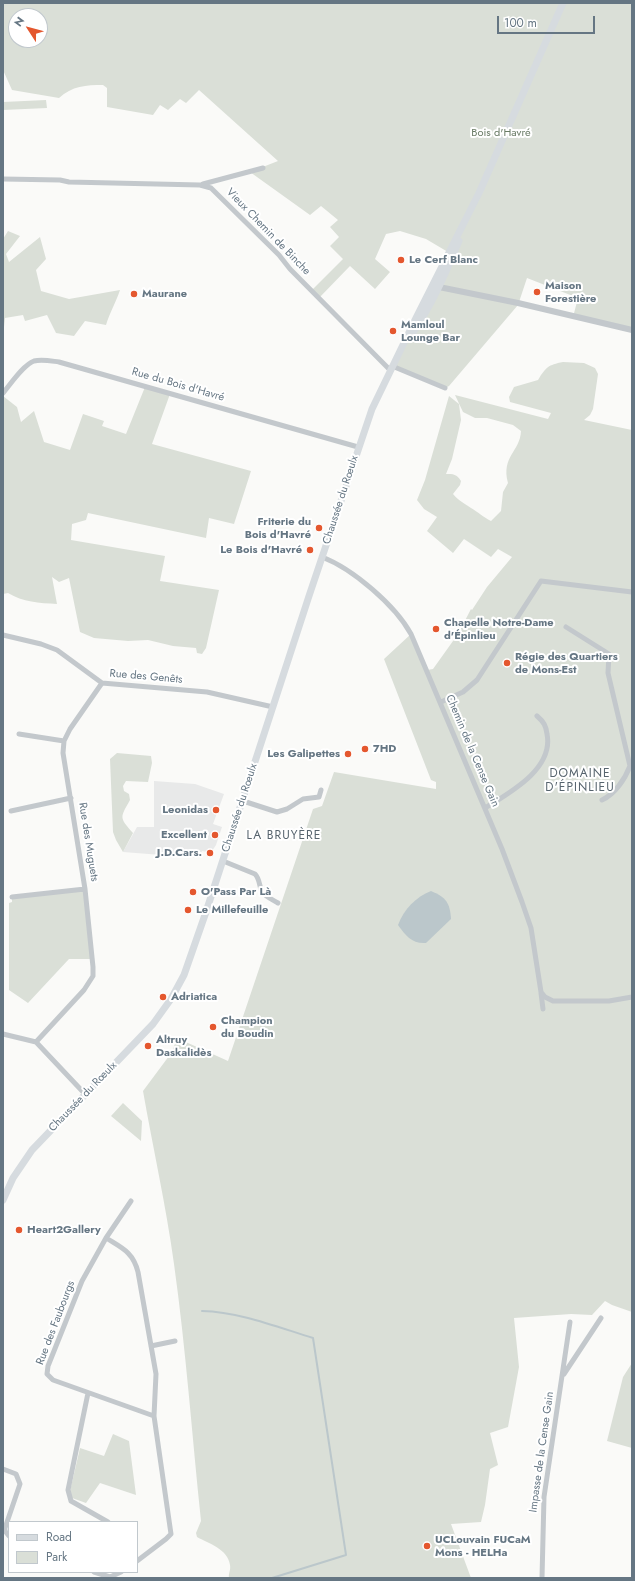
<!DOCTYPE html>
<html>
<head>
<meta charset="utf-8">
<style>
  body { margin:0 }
  #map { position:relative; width:635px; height:1581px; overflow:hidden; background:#fafaf8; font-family:Jost,sans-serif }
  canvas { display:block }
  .frame { position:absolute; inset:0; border:4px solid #657683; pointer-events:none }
  .legend { position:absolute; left:8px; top:1521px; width:130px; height:52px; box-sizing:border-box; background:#fff; border:1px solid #c1c8cd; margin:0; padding:5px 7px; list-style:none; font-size:12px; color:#657683 }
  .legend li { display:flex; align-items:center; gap:8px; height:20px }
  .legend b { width:20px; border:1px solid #c1c8cd }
  .north { position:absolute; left:8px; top:8px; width:40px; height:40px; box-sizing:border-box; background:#fff; border:1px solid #c1c8cd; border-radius:50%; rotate:306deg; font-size:11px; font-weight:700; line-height:16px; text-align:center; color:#657683 }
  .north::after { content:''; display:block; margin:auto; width:14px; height:18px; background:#e4572e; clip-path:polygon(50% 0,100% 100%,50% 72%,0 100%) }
  .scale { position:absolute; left:497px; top:16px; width:98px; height:18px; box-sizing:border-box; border:2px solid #657683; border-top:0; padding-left:5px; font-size:12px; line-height:14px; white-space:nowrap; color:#657683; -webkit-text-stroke:3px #fff; paint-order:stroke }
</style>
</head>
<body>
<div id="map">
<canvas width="635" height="1581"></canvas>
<div class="frame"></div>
<ul class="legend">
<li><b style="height:5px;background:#d6dbdf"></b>Road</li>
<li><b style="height:11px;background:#dadfd7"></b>Park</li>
</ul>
<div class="north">N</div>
<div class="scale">100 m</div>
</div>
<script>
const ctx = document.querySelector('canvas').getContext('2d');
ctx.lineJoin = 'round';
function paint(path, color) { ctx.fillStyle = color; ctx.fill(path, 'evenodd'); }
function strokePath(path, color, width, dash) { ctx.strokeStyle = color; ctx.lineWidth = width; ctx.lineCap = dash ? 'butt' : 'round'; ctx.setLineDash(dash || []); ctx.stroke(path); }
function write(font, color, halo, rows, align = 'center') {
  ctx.font = font + ' Jost,sans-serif'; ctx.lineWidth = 4; ctx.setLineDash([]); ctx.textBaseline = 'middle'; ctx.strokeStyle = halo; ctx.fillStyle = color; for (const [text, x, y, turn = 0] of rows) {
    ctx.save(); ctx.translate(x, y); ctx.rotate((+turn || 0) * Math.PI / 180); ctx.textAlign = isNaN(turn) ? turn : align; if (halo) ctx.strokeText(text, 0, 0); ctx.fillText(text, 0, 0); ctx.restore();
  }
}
paint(new Path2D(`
  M154 781 195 784 224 794 213 824 222 827 216 845 212 851 208 850 207 852 202 851 200 858 123 852 137 827H154Z`), '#e8e9e9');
paint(new Path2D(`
  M3 3H632V330L573 317 578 298 527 278 518 305 449 386 445 388 392 366 453 255 426 239 400 231 386 234 375 259 390 272 375 289 350 266 319 298 312 290 343 259 330 246 339 237 330 227 338 220 321 206 310 215 250 172 278 161 199 90 186 103 180 99 168 110 160 105 153 115 107 107V88L103 85C86 85 72 86 59 98L12 90 3 70ZM16 16H40V40H16Z
  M46 100 47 108 3 110V102Z
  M8 231 20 236 6 254 9 262 40 237 46 259 36 270 41 291 69 299 120 290C116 302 110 312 106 325L85 321 74 336 56 333 47 315 25 321 23 315 5 318 3 336V239Z
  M563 362 584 363 595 368 598 374 593 409 590 415 584 420 632 430V1312L612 1305 605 1301 592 1315 571 1314 514 1318 519 1367 508 1427 490 1433 498 1465 490 1469 485 1505 481 1522 451 1524 471 1578H229C228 1574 231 1570 230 1565 228 1549 208 1543 197 1537L196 1533 201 1521C192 1435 186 1350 174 1264 166 1206 153 1148 143 1091L172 1052 177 1038 228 1061 313 809 322 806 334 772 436 789V782L431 780 384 659 411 634 427 670 433 669 458 634 471 609 472 610 487 587 512 557 498 549 491 557 464 539 453 553 427 531 437 517 424 509 417 500 425 480 449 396 459 404 461 420 452 459 446 474C453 474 457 474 461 481L460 485 453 494C459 501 464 503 471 508 478 512 483 517 491 521L501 511 503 492 508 483C501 456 520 452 521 431L513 425 487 418H475L463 412 455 395 548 419 551 413 510 402 509 397 514 387 538 380C546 367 548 365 563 362Z
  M145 387 170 394 152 444 251 471 234 524 209 518 206 538 88 513 86 520 72 524 71 540 165 556 160 581 219 590 206 648 202 654 197 653 196 648 173 646 148 640 128 641 94 638 80 632 69 578 59 582 52 577 57 604C39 603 23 602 8 593L3 594V396L17 407 21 422 34 411 44 442 70 450 83 414 104 421 102 426 126 434Z
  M117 753 151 756 152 763 148 782 126 781 123 786 124 791 129 794 130 800C120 818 119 817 133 833L123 852 116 840 113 832 110 759Z
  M85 889 92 959H69L28 1003 9 990V903L12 902V897Z
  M123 1103 142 1121 141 1141 111 1116Z
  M632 1363V1448L607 1441 623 1377Z
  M113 1434 129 1441 136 1495 100 1483 86 1503 72 1498 70 1491 80 1448 104 1456Z`), '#dadfd7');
paint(new Path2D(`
  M431 891C446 897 450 903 451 919L426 943C412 944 406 936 398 925 404 909 416 897 431 891Z`), '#bbc7cb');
strokePath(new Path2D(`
  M202 1311C240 1312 277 1327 313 1338L346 1555 272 1578`), '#bbc7cb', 2);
strokePath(new Path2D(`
  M3 179 60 180 69 182 200 185 211 188 279 255 290 269 390 370
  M203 184 263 168
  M392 366 445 388
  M3 393C10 385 23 365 34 361 42 359 51 361 59 362L358 447
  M322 557C353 569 395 605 411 634L502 849 522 902 531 928 541 992 545 997 553 1001H609L632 997
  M566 627 609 654 608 673 630 766C625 779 615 794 602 800
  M3 635 41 644 57 650 102 683 207 692 273 707
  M441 702 463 692 477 680 541 581 632 592
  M19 734 64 741
  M243 801 277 812 287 809 303 799 319 797 321 790
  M485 808C509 793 554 769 547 734 546 726 544 722 537 716
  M11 811 71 798
  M223 861 255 874C260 879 259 886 262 892 266 897 273 900 278 903
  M12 897 85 889
  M541 993 543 1009
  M3 1034 36 1042 85 1094
  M36 1042 84 990 93 976V967L85 889 63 753 64 741 70 729 102 683
  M131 1201 106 1238C122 1248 133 1252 138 1272L156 1374 154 1416 171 1534 166 1539 137 1561
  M106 1238 82 1281 48 1366 47 1374 53 1380 154 1416
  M151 1346 175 1341
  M564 1374 601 1318
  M88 1393 68 1490 71 1501 108 1522
  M3 1469 16 1474 20 1484 5 1528V1531L9 1536
  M94 1572 110 1577 121 1572
  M542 1578 544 1497 570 1322`), '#c3c8cc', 5);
strokePath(new Path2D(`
  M435 285 439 287 518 303 632 330`), '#c3c8cc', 6);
strokePath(new Path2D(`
  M479 193 563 3
  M410 337C431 307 445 275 459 241
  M3 1200 13 1178 32 1150 153 1024 171 999 184 975 206 912 309 596 372 409 416 318 481 189`), '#d6dbdf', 7);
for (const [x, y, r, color] of [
  [401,260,4,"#e4572e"],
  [537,292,4,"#e4572e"],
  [134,294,4,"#e4572e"],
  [393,331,4,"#e4572e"],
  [319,528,4,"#e4572e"],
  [310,550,4,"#e4572e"],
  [436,629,4,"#e4572e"],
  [507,663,4,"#e4572e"],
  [365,749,4,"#e4572e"],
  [348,754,4,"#e4572e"],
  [216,810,4,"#e4572e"],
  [215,835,4,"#e4572e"],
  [210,853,4,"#e4572e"],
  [193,892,4,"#e4572e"],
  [188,910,4,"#e4572e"],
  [163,997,4,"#e4572e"],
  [213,1027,4,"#e4572e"],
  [148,1046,4,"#e4572e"],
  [19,1230,4,"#e4572e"],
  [427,1546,4,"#e4572e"]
]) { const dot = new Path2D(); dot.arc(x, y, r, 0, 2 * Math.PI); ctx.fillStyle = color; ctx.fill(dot); strokePath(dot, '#fff', 1.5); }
write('11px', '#687a64', '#fff', [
  ["Bois d'Havré",501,133]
]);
write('11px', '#657683', '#fff', [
  ["Vieux Chemin de Binche",268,232,46],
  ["Rue du Bois d'Havré",178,385,16],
  ["Chaussée du Rœulx",341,500,-72],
  ["Rue des Genêts",146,677,5],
  ["Chemin de la Cense Gain",472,751,67],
  ["Chaussée du Rœulx",240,808,-72],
  ["Rue des Muguets",88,842,81],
  ["Chaussée du Rœulx",83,1097,-46],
  ["Rue des Faubourgs",56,1323,-69],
  ["Impasse de la Cense Gain",542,1452,-82]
]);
write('bold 11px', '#657683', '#fff', [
  ["Le Cerf Blanc",409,260],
  ["Maison",545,286],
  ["Forestière",545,299],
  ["Maurane",142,294],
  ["Mamloul",401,325],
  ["Lounge Bar",401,338],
  ["Friterie du",311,522,"right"],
  ["Bois d'Havré",311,535,"right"],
  ["Le Bois d'Havré",302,550,"right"],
  ["Chapelle Notre-Dame",444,623],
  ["d'Épinlieu",444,636],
  ["Régie des Quartiers",515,657],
  ["de Mons-Est",515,670],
  ["7HD",373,749],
  ["Les Galipettes",340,754,"right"],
  ["Leonidas",208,810,"right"],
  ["Excellent",207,835,"right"],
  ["J.D.Cars.",202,853,"right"],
  ["O'Pass Par Là",201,892],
  ["Le Millefeuille",196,910],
  ["Adriatica",171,997],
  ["Champion",221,1021],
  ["du Boudin",221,1034],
  ["Altruy",156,1040],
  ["Daskalidès",156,1053],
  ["Heart2Gallery",27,1230],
  ["UCLouvain FUCaM",435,1540],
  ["Mons - HELHa",435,1553]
], 'left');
ctx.letterSpacing = '1px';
write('12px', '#57646e', '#fff', [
  ["DOMAINE",580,774],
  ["D'ÉPINLIEU",580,788],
  ["LA BRUYÈRE",284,836]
]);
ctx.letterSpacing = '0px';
</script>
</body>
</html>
